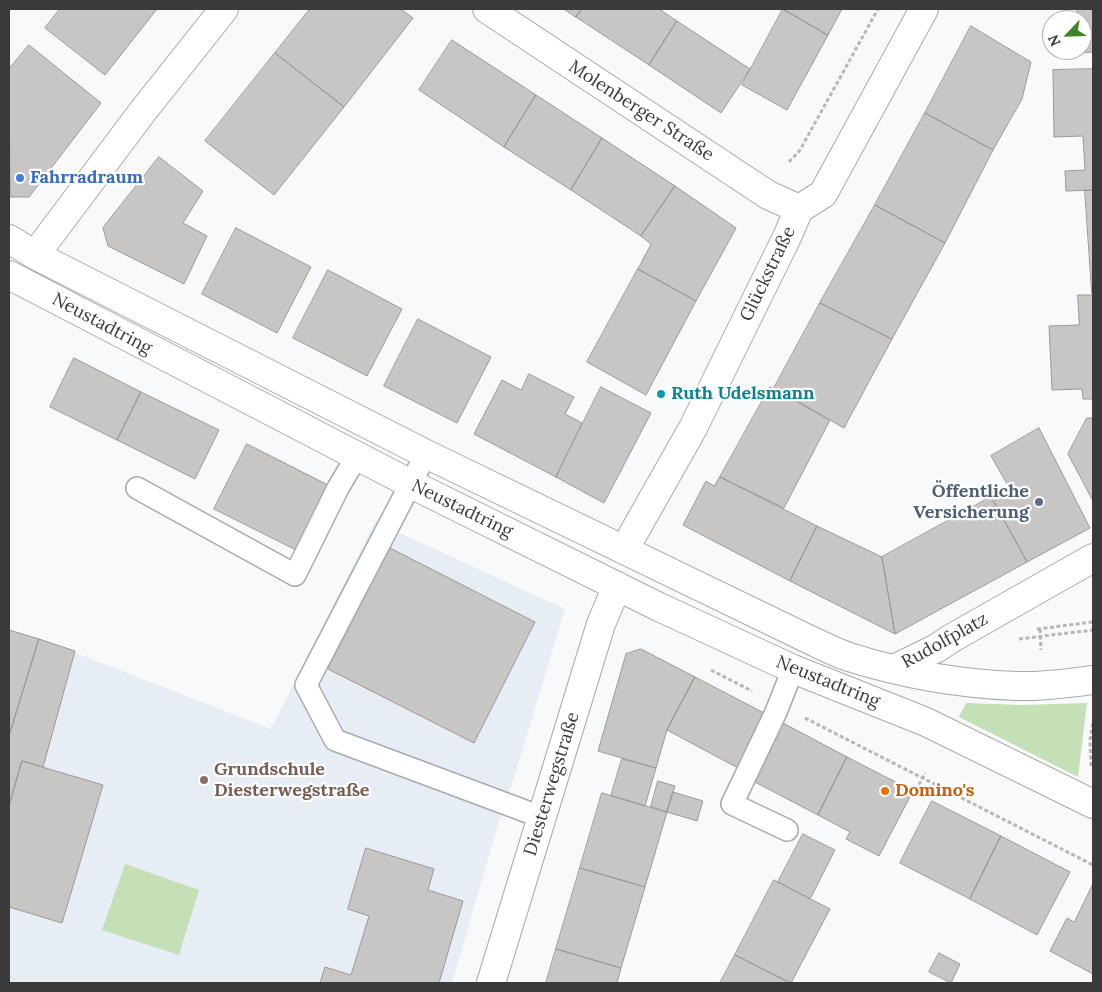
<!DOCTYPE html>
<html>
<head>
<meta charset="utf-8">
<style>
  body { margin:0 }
  #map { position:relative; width:1102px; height:992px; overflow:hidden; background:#f8f9fa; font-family:Lora,serif }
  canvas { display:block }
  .frame { position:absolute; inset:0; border:10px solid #3a3a3b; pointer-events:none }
  .north { position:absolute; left:1042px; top:10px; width:50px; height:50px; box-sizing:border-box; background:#fff; border:1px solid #b0b0b1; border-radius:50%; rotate:246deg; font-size:14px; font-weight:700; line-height:20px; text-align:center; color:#3a3a3b }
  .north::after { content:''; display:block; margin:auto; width:18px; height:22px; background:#408427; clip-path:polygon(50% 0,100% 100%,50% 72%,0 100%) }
</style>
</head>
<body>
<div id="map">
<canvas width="1102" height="992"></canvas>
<div class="frame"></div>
<div class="north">N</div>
</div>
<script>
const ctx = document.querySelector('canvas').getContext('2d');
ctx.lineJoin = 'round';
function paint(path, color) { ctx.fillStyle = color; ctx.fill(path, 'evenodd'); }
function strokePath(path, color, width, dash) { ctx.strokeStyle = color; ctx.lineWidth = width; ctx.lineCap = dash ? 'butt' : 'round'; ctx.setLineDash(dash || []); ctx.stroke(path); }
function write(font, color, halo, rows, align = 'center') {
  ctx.font = font + ' Lora,serif'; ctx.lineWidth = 4.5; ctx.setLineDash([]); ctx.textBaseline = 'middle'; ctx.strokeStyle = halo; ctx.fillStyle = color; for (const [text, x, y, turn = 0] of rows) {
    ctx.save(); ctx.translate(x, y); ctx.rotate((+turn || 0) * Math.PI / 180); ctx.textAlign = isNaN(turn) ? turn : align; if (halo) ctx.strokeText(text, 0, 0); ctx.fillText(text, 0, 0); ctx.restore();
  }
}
paint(new Path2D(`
  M376 520 389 528 565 609 506 804 499 821 452 983H9V739L40 639 271 729Z`), '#e7edf5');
paint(new Path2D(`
  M966 703 1022 705 1087 703 1078 777 959 717Z
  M125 864 199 890 179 955 102 930Z`), '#c5dfb6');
const building = new Path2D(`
  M60 9H157L105 75 45 28Z
  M310 9H401L413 18 344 107 275 53Z
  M564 9H582L576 17Z
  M582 9H659L677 21 649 65 576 17Z
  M783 9 828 35 787 110 742 85Z
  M783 9H842L828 35Z
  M1077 9H1093V52L1079 53V50H1082V20H1078Z
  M677 21 750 69 721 113 649 65Z
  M971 26 1031 62 1022 99 993 150 925 113Z
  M452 40 536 95 504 147 419 90Z
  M29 45 101 103 29 197H10L9 69Z
  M275 53 344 107 274 195 205 141Z
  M1093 69V190L1066 191 1065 171 1085 170 1083 136 1054 137 1053 70Z
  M536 95 602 138 571 190 504 147Z
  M925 113 993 150 945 243 875 205Z
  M602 138 675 186 641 236 571 190Z
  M159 157 203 191 183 223 207 236 184 284 108 246 103 228Z
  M675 186 736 228 696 301 638 269 651 244 641 236Z
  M1085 190H1093V292L1092 293Z
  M875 205 945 243 892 339 820 303Z
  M236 228 311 267 277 333 202 294Z
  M638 269 696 301 646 395 587 362Z
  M328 270 402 309 367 376 293 338Z
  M1078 295H1093V399H1083L1082 389 1052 390 1049 326 1079 325Z
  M820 303 892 339 844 428 774 388Z
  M418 319 491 357 457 423 384 386Z
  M74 358 141 392 117 440 50 407Z
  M529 374 574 397 565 414 582 423 556 477 474 434 502 380 521 390Z
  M601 387 651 413 604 503 556 477Z
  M770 387 830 420 784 508 720 477Z
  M141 392 219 430 195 479 117 440Z
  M1087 418H1093V501L1068 454Z
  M1039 428 1090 528 1027 562 994 501 1010 489 991 456Z
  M247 444 330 486 298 551 214 509Z
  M720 477 817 526 790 581 683 525 706 481 714 486Z
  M991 497 1027 562 895 634 882 557Z
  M817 526 882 557 895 634 790 581Z
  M390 548 535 622 474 743 328 669Z
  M9 630 39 639 9 736Z
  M39 639 75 651 43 767 22 761 9 806V736Z
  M641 649 695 677 667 730 656 768 598 751 626 654Z
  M695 677 766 714 738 768 667 730Z
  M783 723 847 757 818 815 753 781Z
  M847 757 913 791 879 856 846 839 850 832 818 815Z
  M622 759 656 768 645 806 611 796Z
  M22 761 103 785 62 923 9 907V806Z
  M658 781 675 786 667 812 651 807Z
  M673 792 703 801 697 821 667 812Z
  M602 793 667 812 645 887 580 868Z
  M932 801 1001 836 970 899 900 863Z
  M803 834 835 850 810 899 778 882Z
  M1001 836 1070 872 1037 935 970 899Z
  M366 848 434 869 428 890 463 901 439 983H320L325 967 351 975 369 916 348 909Z
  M580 868 645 887 621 968 556 949Z
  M774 880 830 909 791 983 735 955Z
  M1093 884V974L1050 951 1067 918 1074 922Z
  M556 949 621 968 617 983H546Z
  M939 953 960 964 951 983 929 972Z
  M735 955 790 983H720Z`);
paint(building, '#c8c6c5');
strokePath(building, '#9b9a98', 1);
const lane = new Path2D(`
  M426 454 306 685 335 740 541 817
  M137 488 295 575 338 488 357 456
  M787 830 732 804 776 712 793 669`);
const street = new Path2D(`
  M487 9 768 195 799 209
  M35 255 143 111 224 9
  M624 550 693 428 787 237 799 209 823 194 924 9
  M894 669 937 648 952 638 1093 558
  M491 983 601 624 617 586`);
const primary = new Path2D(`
  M9 239 35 255 426 454 804 637C819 644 834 652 849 657 903 674 960 684 1017 686 1043 687 1068 683 1093 680
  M9 275 411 484 659 607 793 669 926 722 1093 804`);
strokePath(lane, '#a9aaab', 24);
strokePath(street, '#a9aaab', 30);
strokePath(primary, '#a9aaab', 30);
strokePath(new Path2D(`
  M789 162 800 150 878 9
  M1037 629 1093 622
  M1040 629 1041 650
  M1019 639 1093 630
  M711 670 752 691
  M805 718 1093 865
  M1091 766 1090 740 1093 721
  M919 785 925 773`), '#b7b7b8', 3, [4, 2.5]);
strokePath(lane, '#fff', 21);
strokePath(street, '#fff', 28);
strokePath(primary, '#fff', 28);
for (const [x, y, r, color] of [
  [20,178,5,"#3f7fe0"],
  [661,394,5,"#0f9aa8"],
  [1039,502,5,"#5c6f8a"],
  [204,780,5,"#8d6e63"],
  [885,791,5,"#e8710a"]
]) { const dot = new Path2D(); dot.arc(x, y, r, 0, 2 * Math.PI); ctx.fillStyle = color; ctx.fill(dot); strokePath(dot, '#fff', 2); }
write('18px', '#3a3a3b', '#fff', [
  ["Molenberger Straße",641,111,33],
  ["Glückstraße",768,274,-64],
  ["Neustadtring",102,324,28],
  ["Neustadtring",462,509,26],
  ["Rudolfplatz",945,641,-29],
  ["Neustadtring",828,682,22],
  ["Diesterwegstraße",552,784,-73]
]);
write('bold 18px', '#366cbe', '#fff', [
  ["Fahrradraum",30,178]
], 'left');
write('bold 18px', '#0d838f', '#fff', [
  ["Ruth Udelsmann",671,394]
], 'left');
write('bold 18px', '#4e5e75', '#fff', [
  ["Öffentliche",1029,492],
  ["Versicherung",1029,513]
], 'right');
write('bold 18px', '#785e54', '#fff', [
  ["Grundschule",214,770],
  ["Diesterwegstraße",214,791]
], 'left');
write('bold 18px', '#c56008', '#fff', [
  ["Domino's",895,791]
], 'left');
</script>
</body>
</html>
